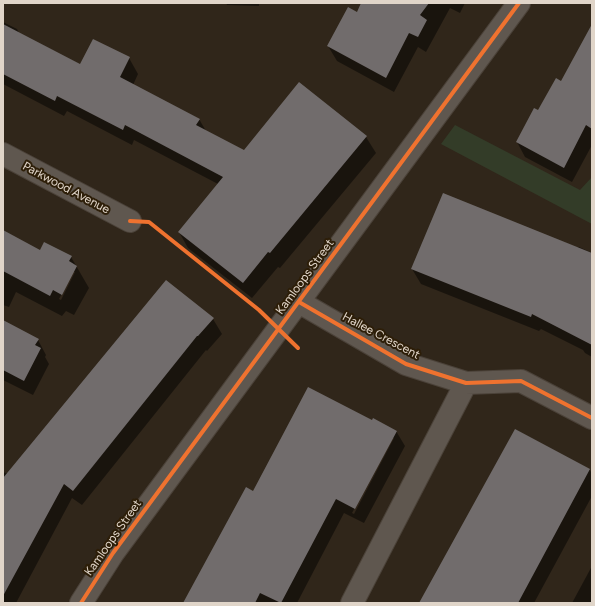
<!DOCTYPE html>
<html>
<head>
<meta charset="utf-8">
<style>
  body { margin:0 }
  #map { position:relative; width:595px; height:606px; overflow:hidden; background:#30261a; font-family:Figtree,sans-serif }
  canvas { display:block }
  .frame { position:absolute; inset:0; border:4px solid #e0d5c9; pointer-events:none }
</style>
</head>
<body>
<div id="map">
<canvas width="595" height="606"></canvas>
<div class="frame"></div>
</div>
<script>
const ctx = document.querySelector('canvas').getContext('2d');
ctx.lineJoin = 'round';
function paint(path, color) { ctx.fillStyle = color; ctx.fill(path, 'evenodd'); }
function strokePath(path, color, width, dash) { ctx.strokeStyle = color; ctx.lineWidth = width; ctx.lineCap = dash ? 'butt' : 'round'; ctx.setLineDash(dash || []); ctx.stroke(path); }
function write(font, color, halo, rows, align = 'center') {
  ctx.font = font + ' Figtree,sans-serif'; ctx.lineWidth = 4; ctx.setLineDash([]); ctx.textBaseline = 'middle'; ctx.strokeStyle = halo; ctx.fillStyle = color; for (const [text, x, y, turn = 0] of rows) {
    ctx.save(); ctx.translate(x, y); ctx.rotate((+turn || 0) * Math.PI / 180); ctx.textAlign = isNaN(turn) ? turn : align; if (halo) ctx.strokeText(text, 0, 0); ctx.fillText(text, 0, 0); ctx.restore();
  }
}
paint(new Path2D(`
  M455 125 580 190 592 177V224L441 144Z`), '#333c28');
paint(new Path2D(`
  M226 3H259V6L227 5Z
  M363 3H465L460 13 450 8 426 52 418 47 394 92 337 61 328 46 357 13Z
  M3 22 17 29 19 33 81 65 129 58 138 74 133 85 199 119 206 131 244 151 299 83 366 137 376 153 280 268 278 267 252 298 188 248 179 232 218 184 134 140 132 145 67 111 64 116 3 84Z
  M592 32V145L572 182 525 157 517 142 562 82Z
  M3 231 40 251 71 257 89 288 74 315 66 311 62 316 16 292 9 307 3 305ZM73 272H75L61 300 59 299Z
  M579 247 592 253V357L585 353 583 350 541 329 539 331 421 284 412 269Z
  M213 319 222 334 207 351 206 350 82 505 72 498 16 603H3V472L8 474Z
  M3 334 38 340 46 355 45 357 49 364 33 395 3 380Z
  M372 422 396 431 405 446 364 523 344 513 297 603H184L254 492ZM392 438H394L354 514 352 513Z
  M516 430 590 470 592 474V496L534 603H423Z
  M592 566V603H572Z`), '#0007');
paint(new Path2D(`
  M361 3H429L420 15 427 20 418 37 409 33 386 78 327 46 348 7 357 12Z
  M3 24 80 64 93 39 130 57 120 77 200 119 196 125 244 150 299 82 367 136 270 253 268 252 243 283 178 232 223 177 125 125 123 130 57 96 55 101 3 74Z
  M592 24V129L586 125 564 168 516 142 534 108 538 110 556 78 561 81Z
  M443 193 592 253V345L532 314 531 317 411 269Z
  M3 230 40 250 44 242 72 256 69 261 77 266 62 295 53 290 50 296 3 271Z
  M166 280 214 318 198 336H197L73 491 64 484 3 596V478Z
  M3 320 39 339 35 345 41 348 24 381 3 370Z
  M308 387 372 420 373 418 397 431 355 509 336 499 281 603 260 593 255 603H183L246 487 253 491Z
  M515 429 590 469 518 603H419Z`), '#716c6c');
const minor = new Path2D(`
  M3 154 130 221
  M299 302 406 364 466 383 521 381 592 418
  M81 603 113 553 519 3
  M352 603 466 383`);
strokePath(minor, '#4b4239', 24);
strokePath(minor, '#5f574f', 22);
strokePath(new Path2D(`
  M130 221 149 222 259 310 298 348
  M299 302 406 364 466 383 521 381 592 418
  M81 603 113 553 519 3`), '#ef722f', 4);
write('12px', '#e0d5c9', '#2d1e08', [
  ["Parkwood Avenue",66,188,28],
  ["Kamloops Street",305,277,-54],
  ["Hallee Crescent",381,336,28],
  ["Kamloops Street",113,538,-55]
]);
</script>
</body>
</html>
